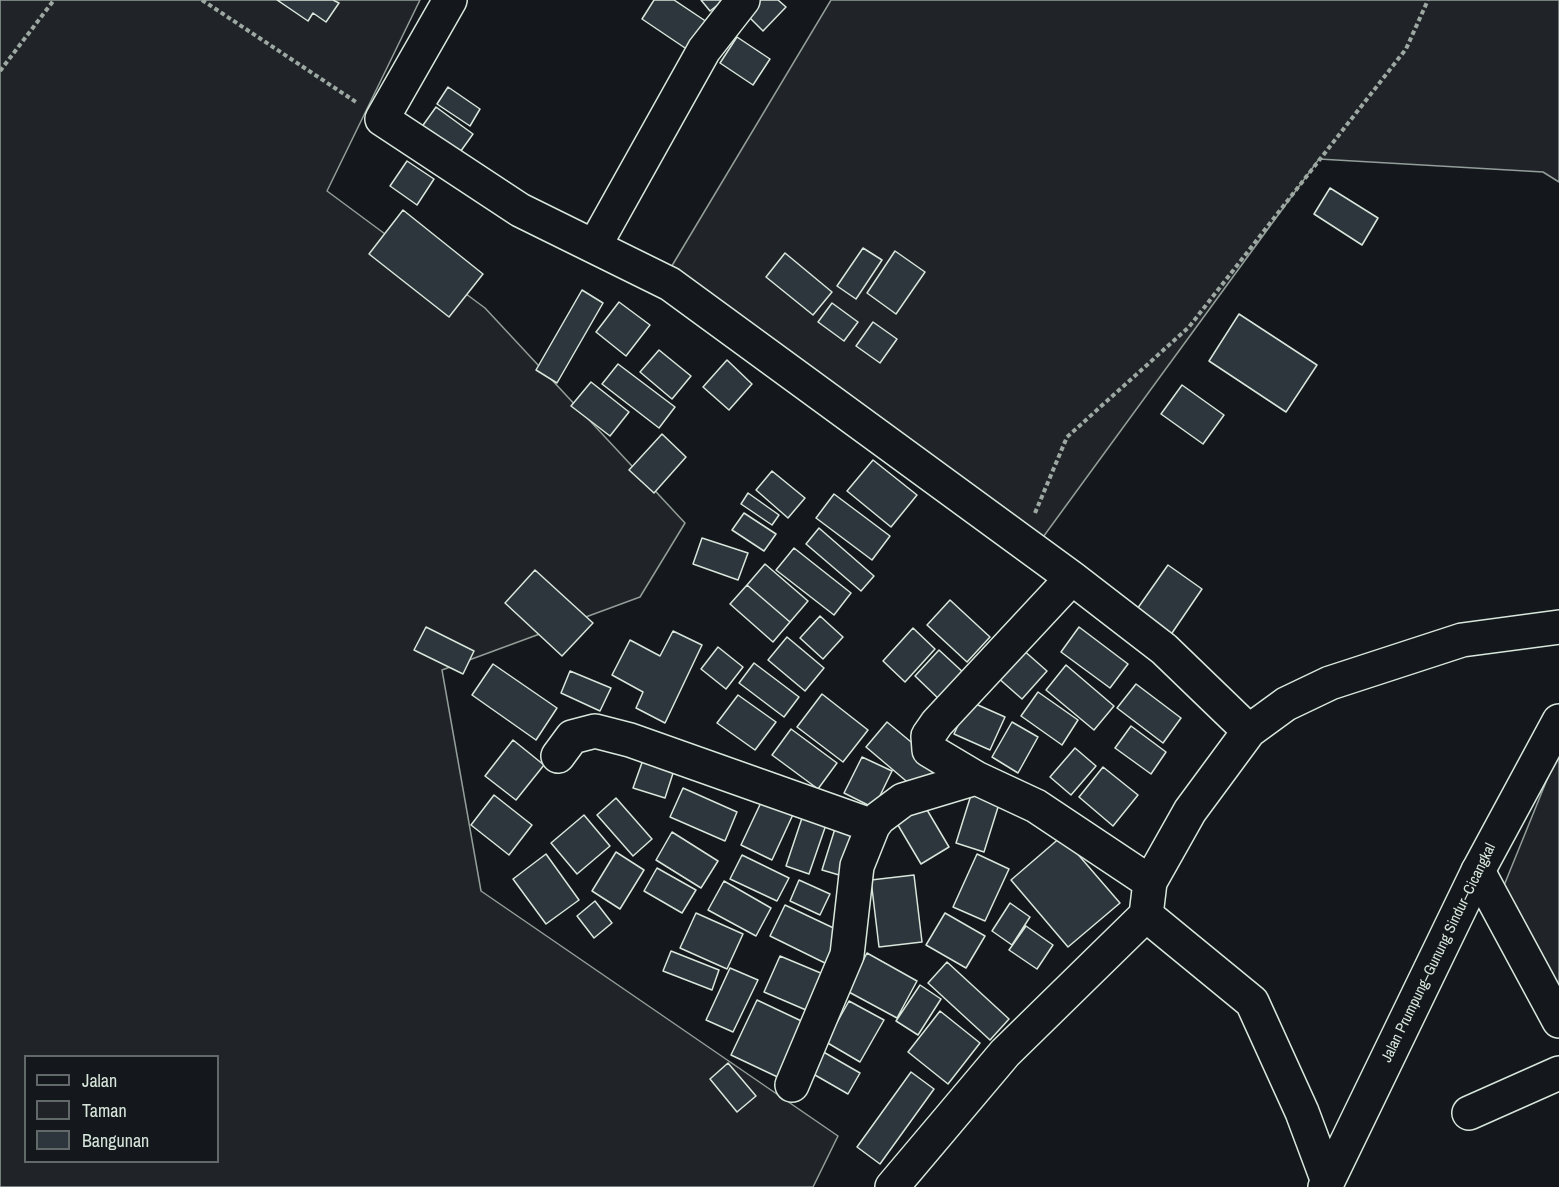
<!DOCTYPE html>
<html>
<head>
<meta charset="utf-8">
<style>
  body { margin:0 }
  #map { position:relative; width:1559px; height:1187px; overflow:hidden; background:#14181c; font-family:"Archivo Narrow",sans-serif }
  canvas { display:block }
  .legend { position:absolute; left:24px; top:1055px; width:195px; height:108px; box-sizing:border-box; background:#14181c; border:2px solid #626a69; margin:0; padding:8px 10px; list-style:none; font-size:18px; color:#d8e6dc }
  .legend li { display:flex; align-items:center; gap:12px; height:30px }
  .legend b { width:30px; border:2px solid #626a69 }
</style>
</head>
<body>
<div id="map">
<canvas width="1559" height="1187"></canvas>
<ul class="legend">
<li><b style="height:8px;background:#14181c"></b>Jalan</li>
<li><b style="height:16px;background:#202428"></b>Taman</li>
<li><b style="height:16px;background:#2c363c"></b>Bangunan</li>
</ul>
</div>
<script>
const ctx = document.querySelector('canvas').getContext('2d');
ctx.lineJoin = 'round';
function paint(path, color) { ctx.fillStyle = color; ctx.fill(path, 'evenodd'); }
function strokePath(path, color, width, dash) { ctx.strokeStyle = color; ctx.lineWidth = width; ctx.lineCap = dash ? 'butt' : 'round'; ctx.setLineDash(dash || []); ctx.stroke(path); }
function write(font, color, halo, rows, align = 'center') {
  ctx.font = font + ' "Archivo Narrow",sans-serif'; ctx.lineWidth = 4.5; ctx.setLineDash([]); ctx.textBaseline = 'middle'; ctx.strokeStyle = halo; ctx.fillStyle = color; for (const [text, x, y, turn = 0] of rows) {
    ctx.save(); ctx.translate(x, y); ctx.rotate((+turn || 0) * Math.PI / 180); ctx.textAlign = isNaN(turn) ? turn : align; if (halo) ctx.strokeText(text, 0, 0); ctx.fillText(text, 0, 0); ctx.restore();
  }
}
const green = new Path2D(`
  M0 0H420L327 191 485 308 685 523 640 597 442 670 481 891 838 1136 813 1187H0ZM26 1056H218V1162H26Z
  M831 0H1559V182L1543 172 1319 159 1038 544 670 269Z
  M1559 750V994L1492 915Z`);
paint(green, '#202428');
strokePath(green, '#939e99', 1.5);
const building = new Path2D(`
  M277 0H333L339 3 326 22 313 13 308 21Z
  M654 0H674L710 24 691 52 642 19Z
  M701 0H724L710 11Z
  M755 0H778L786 7 763 31 744 12Z
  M737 37 770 59 753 85 720 63Z
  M448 87 480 109 470 126 437 104Z
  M436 107 473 134 458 155 421 128Z
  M407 161 434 179 417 205 390 186Z
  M1330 188 1378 218 1362 245 1314 214Z
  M403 210 483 274 449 317 369 254Z
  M863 248 882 260 856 299 837 286Z
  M895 251 925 272 896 314 867 293Z
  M785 253 832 292 813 315 766 277Z
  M582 290 603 303 557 383 536 370Z
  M619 302 650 325 626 356 596 332Z
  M832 303 858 322 844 341 818 322Z
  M1239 314 1317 365 1286 412 1209 361Z
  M873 322 897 339 880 363 856 346Z
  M659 350 691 376 672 399 640 372Z
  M727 360 752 384 729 410 703 387Z
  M618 364 675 407 659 428 602 384Z
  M591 382 629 412 610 436 571 406Z
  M1182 385 1224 415 1203 444 1161 414Z
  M662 434 686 457 654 493 629 470Z
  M873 460 917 495 891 527 847 491Z
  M772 471 805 498 788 518 756 490Z
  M748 493 779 515 772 525 741 504Z
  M834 494 890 536 872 560 816 518Z
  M744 513 776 534 764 551 732 530Z
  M819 528 874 576 861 591 806 544Z
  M702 538 748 553 738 580 693 564Z
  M794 548 851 593 834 615 776 570Z
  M765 564 808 601 790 622 747 585Z
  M1168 565 1202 589 1170 636 1135 612Z
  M535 570 593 623 562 656 505 603Z
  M747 585 790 622 773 642 730 604Z
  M950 600 990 637 967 662 927 625Z
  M820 616 843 637 823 659 800 638Z
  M426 627 474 651 463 674 414 650Z
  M1079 627 1128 664 1110 688 1061 652Z
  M913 628 935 649 905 682 883 661Z
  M673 631 702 645 665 723 636 708 643 692 612 675 630 640 660 656Z
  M787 637 824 668 805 691 768 660Z
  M718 647 743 667 726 689 701 669Z
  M1022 649 1047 671 1022 699 997 677Z
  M939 650 965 674 941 701 915 676Z
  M754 663 799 697 784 717 739 683Z
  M493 664 557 708 536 740 472 695Z
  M1066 665 1114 706 1094 730 1046 690Z
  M570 671 611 688 600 711 561 693Z
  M1136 684 1181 718 1163 743 1117 708Z
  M1038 692 1078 720 1062 745 1021 716Z
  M822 694 868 730 843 762 797 727Z
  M738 695 776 722 755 750 717 723Z
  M969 701 1005 717 990 750 954 734Z
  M887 722 940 766 918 791 866 747Z
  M1012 722 1038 737 1018 773 992 757Z
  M1131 726 1166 752 1151 774 1115 748Z
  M791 729 837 763 818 789 772 755Z
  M513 740 544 765 516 800 485 776Z
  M1075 748 1096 766 1071 795 1050 777Z
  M644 757 675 767 665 798 633 788Z
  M862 757 892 771 874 808 844 793Z
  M1103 767 1138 795 1113 826 1079 797Z
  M683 788 737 812 725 841 670 817Z
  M765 794 796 808 772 860 741 845Z
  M494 795 532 825 509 855 471 825Z
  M971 795 999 804 984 852 956 843Z
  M616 798 652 839 633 856 597 815Z
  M920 798 949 847 921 864 892 815Z
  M804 812 828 819 809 874 786 866Z
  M584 815 610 846 577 874 551 843Z
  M838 819 862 826 846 877 822 870Z
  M672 832 718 861 701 888 656 860Z
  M1062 836 1120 903 1068 947 1011 880Z
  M616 852 644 870 620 909 592 891Z
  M546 854 579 900 546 924 513 879Z
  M977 854 1009 869 985 921 953 907Z
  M742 855 789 878 777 901 730 879Z
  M657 868 696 890 682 913 644 891Z
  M914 875 922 942 879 947 871 880Z
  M799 880 830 894 820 915 790 901Z
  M724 881 771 908 756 936 708 910Z
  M595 901 612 923 594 938 577 916Z
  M1010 903 1030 917 1012 945 992 931Z
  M785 905 844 933 829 965 770 936Z
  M696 913 743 934 727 969 680 948Z
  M945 913 985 936 966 968 926 945Z
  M1026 926 1053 945 1037 969 1009 950Z
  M671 951 719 970 712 990 663 971Z
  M867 953 917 981 897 1018 847 991Z
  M780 956 835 979 820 1016 764 992Z
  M947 962 1009 1019 990 1040 928 983Z
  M730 968 758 980 733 1032 706 1020Z
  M920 985 941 999 918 1035 896 1021Z
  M757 1000 812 1026 786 1081 731 1055Z
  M849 1001 884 1020 860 1062 826 1042Z
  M940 1011 980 1043 948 1084 908 1052Z
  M820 1050 860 1073 848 1094 808 1071Z
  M728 1063 756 1096 737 1112 710 1079Z
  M911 1072 934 1089 880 1164 857 1147Z`);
paint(building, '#2c363c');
strokePath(building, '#d8e6dc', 1.5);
const minor = new Path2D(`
  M450 0 382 119 520 210 670 284 1072 578 1164 649 1249 731
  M595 245 704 50 743 0
  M1072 578 937 723 928 736 929 750 976 778 1036 806 1150 882
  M558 756 572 737 595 731 630 740 873 826
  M1478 871 1559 1021
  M792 1085 847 955 857 866 873 826 879 818 903 800 976 778
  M1469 1113 1559 1073
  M1327 1179 1302 1112 1252 1002 1146 915 1150 882 1190 811 1249 731 1286 704 1330 683 1462 640 1559 627
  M892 1187 1005 1053 1146 915`);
const major = new Path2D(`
  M1325 1187 1478 871 1559 721`);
strokePath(minor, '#d8e6dc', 36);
strokePath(major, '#d8e6dc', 36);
strokePath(new Path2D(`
  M202 0 356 102
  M0 71 54 0
  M1035 513 1067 437 1189 327 1406 49 1428 0`), '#9da8a2', 4, [4.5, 3]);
strokePath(minor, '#14181c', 33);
strokePath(major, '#14181c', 33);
write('15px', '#d8e6dc', '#14181c', [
  ["Jalan Prumpung–Gunung Sindur–Cicangkal",1439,953,-64]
]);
</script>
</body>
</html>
